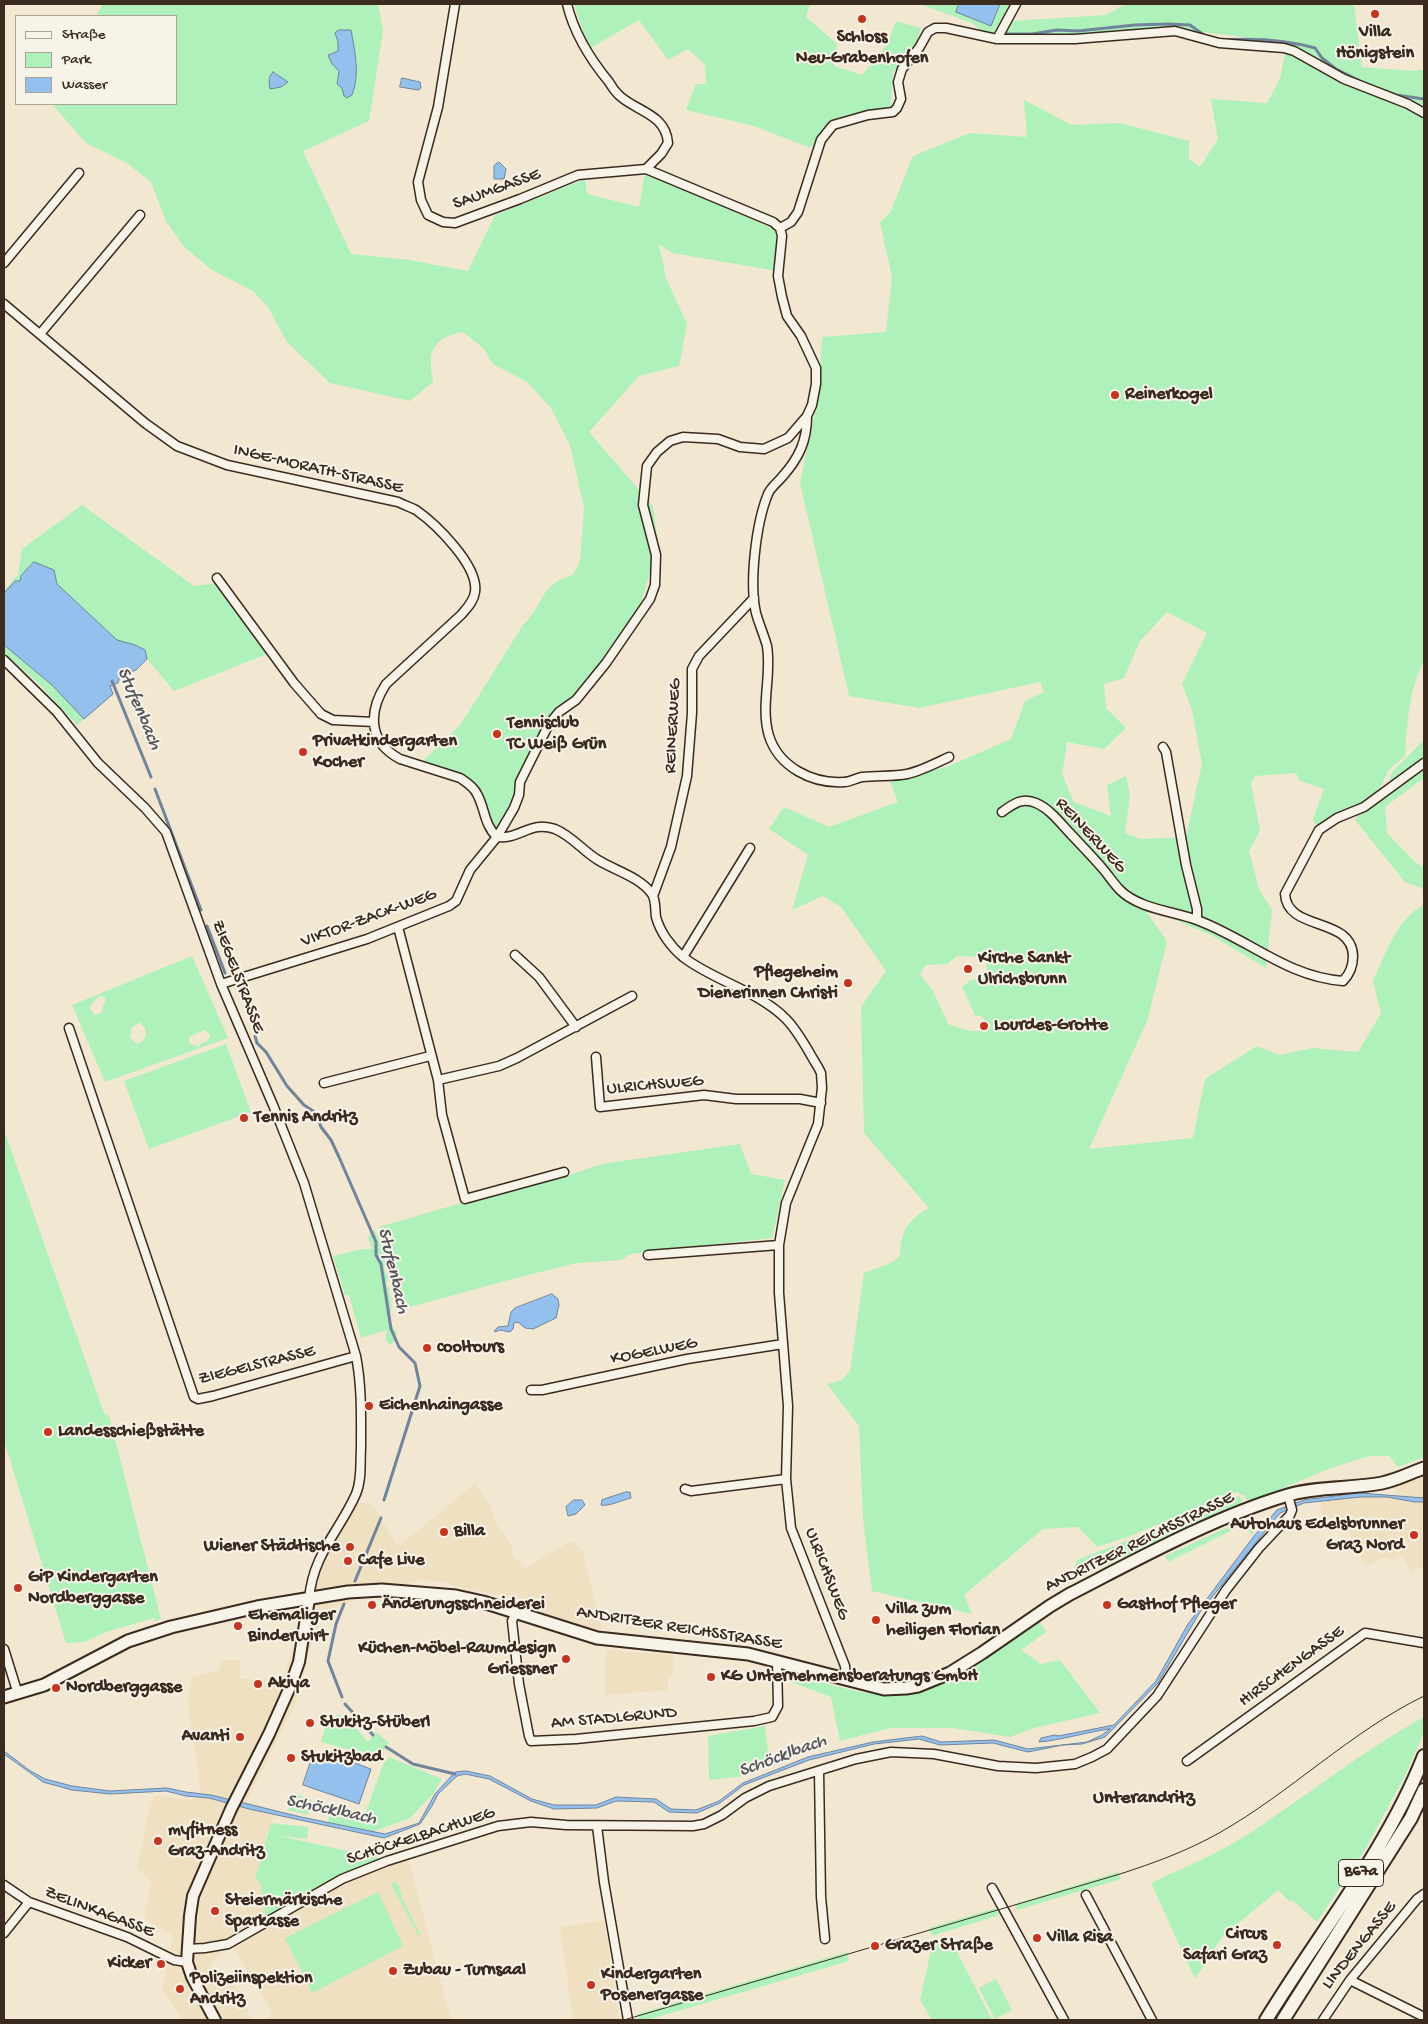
<!DOCTYPE html>
<html>
<head>
<meta charset="utf-8">
<style>
  body { margin:0 }
  #map { position:relative; width:1428px; height:2024px; overflow:hidden; background:#f2e8d2; font-family:"Gochi Hand",sans-serif }
  canvas { display:block }
  .frame { position:absolute; inset:0; border:5px solid #3b2a1e; pointer-events:none }
  .legend { position:absolute; left:15px; top:15px; width:162px; height:90px; box-sizing:border-box; background:#f7f3e8; border:1px solid #aca397; margin:0; padding:6px 9px; list-style:none; font-size:15px; color:#3b2a1e }
  .legend li { display:flex; align-items:center; gap:10px; height:25px }
  .legend b { width:25px; border:1px solid #aca397 }
</style>
</head>
<body>
<div id="map">
<canvas width="1428" height="2024"></canvas>
<div class="frame"></div>
<ul class="legend">
<li><b style="height:6px;background:#f7f3e8"></b>Straße</li>
<li><b style="height:14px;background:#aef1bb"></b>Park</li>
<li><b style="height:14px;background:#94c0ee"></b>Wasser</li>
</ul>
</div>
<script>
const ctx = document.querySelector('canvas').getContext('2d');
ctx.lineJoin = 'round';
function paint(path, color) { ctx.fillStyle = color; ctx.fill(path, 'evenodd'); }
function strokePath(path, color, width, dash) { ctx.strokeStyle = color; ctx.lineWidth = width; ctx.lineCap = dash ? 'butt' : 'round'; ctx.setLineDash(dash || []); ctx.stroke(path); }
function write(font, color, halo, rows, align = 'center') {
  ctx.font = font + ' "Gochi Hand",sans-serif'; ctx.lineWidth = 4; ctx.setLineDash([]); ctx.textBaseline = 'middle'; ctx.strokeStyle = halo; ctx.fillStyle = color; for (const [text, x, y, turn = 0] of rows) {
    ctx.save(); ctx.translate(x, y); ctx.rotate((+turn || 0) * Math.PI / 180); ctx.textAlign = isNaN(turn) ? turn : align; if (halo) ctx.strokeText(text, 0, 0); ctx.fillText(text, 0, 0); ctx.restore();
  }
}
paint(new Path2D(`
  M1424 1476V1573L1421 1567 1411 1572 1402 1555 1389 1560 1384 1557 1365 1567 1343 1518H1324L1318 1500 1360 1496H1394L1398 1485Z
  M475 1483 489 1503 496 1524 511 1544 513 1556 525 1568 571 1541 583 1551 602 1631 567 1622 531 1609 519 1598 469 1590 444 1582 419 1580 326 1610 313 1639 296 1702 247 1802 276 1810 267 1834 260 1881 266 1918 249 1928 227 1945 211 1966 216 1988 235 1985 242 1995 251 2020H183L162 1988 173 1936 144 1918 151 1881 137 1868 149 1810 155 1795 194 1800 201 1791 188 1704 191 1678 219 1670 221 1660H240V1679H271L284 1675 318 1576 356 1501 373 1505 398 1546 437 1515Z
  M606 1650 674 1655 672 1677H668V1690L605 1695Z
  M402 1861H407L410 1865 451 2020H267L272 2012 232 1946 318 1896 376 1870Z
  M604 1920 619 2018 611 2020H573L560 1927Z`), '#efe0c2');
paint(new Path2D(`
  M103 4H378L383 31 369 121 303 151 351 254 410 260 468 271 495 215 585 179 587 194 639 207 645 172 776 230 777 271 672 253 659 244 666 278 687 324 679 366 639 376 589 432 653 506 658 543 633 633 576 700 569 704 540 740 519 795 497 837 466 783 425 767 424 760 461 724 523 625C544 605 540 583 573 575L580 561 584 507 570 445 551 408 527 382 493 364 483 348 463 332C449 334 433 341 431 357 430 365 432 374 433 382L410 401 330 383 287 342 268 307 253 291 212 270 184 247 166 221 151 182 127 163 86 143 52 104H176V16H96ZM338 42 357 61 355 70 356 84 332 64 331 53 338 51Z
  M574 4H810L806 17 837 44 834 66 862 75 887 45 896 21 921 28 917 41 893 73 891 108 834 120 810 148 754 126 686 110 696 84H706L705 65 688 49 668 60 639 20 589 49Z
  M919 4H1012L1005 16 1011 21 1106 15 1126 4H1354L1362 67 1413 71 1424 69V661C1409 690 1407 724 1405 756L1388 771 1380 788 1366 805 1386 791 1392 772 1424 740V778L1385 807 1387 833 1414 861 1424 868V889L1405 882 1355 820 1363 808 1318 828 1313 819 1324 789 1300 781 1296 773 1255 776 1251 783 1260 831 1249 851 1259 889 1272 910 1266 968 1211 935 1142 906 1167 941 1147 1021 1089 1149 1193 1138 1205 1079 1257 1046 1279 1055 1313 1048 1358 1052 1381 1013 1373 981C1385 955 1397 918 1424 905V1457L1398 1467 1389 1456H1369L1328 1469 1290 1485 1251 1508 1245 1496 1236 1492 1130 1536 1097 1547 1078 1527 1043 1529 964 1595 972 1614 872 1591 863 1518 859 1426 827 1384 842 1380 850 1371 864 1273C877 1267 891 1266 900 1256 901 1231 907 1220 929 1208L864 1133 861 1007 886 971 841 907 823 896 792 910 808 855 769 829 784 807 829 827 898 802 890 782 949 766 1011 739 1025 701 1044 692 1040 682 919 708 849 696 800 483 819 392 822 337 886 332 892 277 880 222 890 213 913 156 970 133 1027 137 1024 100 1072 125 1120 123 1189 141V159L1200 167 1218 139 1211 99 1267 103 1280 79 1287 42 1169 28 1103 37 997 39 983 32 972 23ZM1167 612 1207 633 1182 684 1192 710 1202 764 1186 837 1140 839 1125 833 1130 795 1126 776 1107 785 1111 816 1074 802 1062 774 1067 742 1104 749 1126 728 1106 708 1104 684 1124 678 1140 641ZM1110 877 1132 892 1140 905 1121 897ZM957 956 985 957 988 976 971 980 962 987 975 1015 983 1017 986 1027C978 1037 959 1027 948 1024L933 991 920 974 926 965 947 964Z
  M82 505 194 586 216 583 267 654 174 691 147 659 136 670 109 682 113 694 77 725 38 683 4 653V591L18 575 22 549Z
  M192 956 228 1038 105 1082 72 1005ZM100 996 105 998 106 1001 103 1006 102 1012 95 1015 90 1009 92 1003ZM139 1022 145 1028 146 1036 142 1042 136 1044 130 1037 132 1028ZM204 1030 210 1035 208 1041 200 1044 199 1047 189 1043V1037Z
  M226 1044 251 1112 149 1149 124 1081Z
  M4 1130 104 1413 109 1416 161 1619 155 1621 154 1618 106 1632 84 1642 66 1643 4 1440Z
  M740 1144 751 1174 785 1180 772 1238 630 1254 621 1260 577 1263 516 1278 410 1307 396 1286 391 1257 379 1227 461 1203 563 1177 602 1164Z
  M374 1229C379 1240 390 1257 384 1269L389 1279 387 1281 386 1285 389 1288 392 1309C387 1317 392 1325 397 1333L394 1342 390 1345 385 1339 387 1330 361 1338 349 1295H345L333 1256C342 1254 366 1247 373 1249L368 1238Z
  M1235 1496 1240 1497 1242 1500 1240 1504 1083 1576 1076 1574 1074 1568 1077 1560 1163 1527Z
  M1250 1517 1253 1520 1252 1525 1254 1531 1252 1536 1244 1524 1168 1562 1165 1556Z
  M1038 1619 1046 1632 1021 1650 1041 1664 1060 1660 1100 1713 1034 1728 1010 1737 953 1728H890L840 1741 831 1697 783 1679 782 1669C816 1680 850 1693 886 1695 945 1697 993 1652 1038 1619Z
  M337 1715 346 1716 368 1742 376 1732 389 1743 381 1753 384 1755 380 1761 359 1754 360 1751 351 1748 350 1750 321 1742 326 1725 333 1727Z
  M1424 1717V1732L1405 1776 1364 1851 1317 1922 1292 1900 1290 1902 1278 1890 1223 1936 1195 1979 1151 1883C1185 1867 1222 1852 1253 1831 1310 1793 1364 1750 1424 1717Z
  M765 1726 769 1762 745 1776 709 1780 708 1736Z
  M389 1757 442 1779 433 1794 410 1818 372 1832 328 1823 331 1806 364 1817 383 1765Z
  M292 1795H299L311 1800 308 1815 288 1810Z
  M271 1823 308 1827 307 1839 279 1836 384 1859C342 1873 304 1895 266 1918L260 1882 255 1879Z
  M1118 1872 1121 1879 1017 1910 1015 1904Z
  M396 1882 402 1894 401 1896 420 1934 418 1935 391 1884Z
  M378 1892 403 1946 312 1993 285 1938Z
  M996 1908 999 1915 932 1936 929 1928Z
  M951 1940 992 2020H932L920 2000 932 1946Z
  M847 1952 849 1961 647 2020H639L637 2014Z
  M996 1979 1012 2010 995 2019 979 1988Z`), '#aef1bb');
const water = new Path2D(`
  M959 4H1000L991 26 956 12Z
  M339 30H351C355 52 360 74 352 95L347 98 344 96 342 88 337 84 339 71 332 64 328 55 338 51V42L335 33Z
  M273 72 288 82 281 87 270 89C269 82 268 77 273 72Z
  M402 78 420 82 421 88 418 90 400 87Z
  M499 162 506 169 504 179H494V166Z
  M34 562 54 570 57 584 117 640 135 645 145 650 147 659 136 670 120 676 118 683 110 686 113 694 84 719 52 685 4 645V593L15 581H20L21 576Z
  M552 1294 558 1299 559 1305 556 1318 533 1329 525 1328 518 1322 514 1323 513 1329 510 1332 500 1330 495 1332 494 1331 498 1327 508 1326 511 1312 515 1308Z
  M626 1492H630L631 1498C623 1500 607 1507 601 1505L602 1500Z
  M1360 1493 1424 1498V1502H1415L1387 1497H1360L1304 1503 1280 1513 1200 1612 1158 1683 1105 1737 1082 1744 1063 1745 1028 1752 993 1743 940 1745 919 1739 874 1744 809 1760 744 1785 720 1803 697 1813 669 1812 654 1802 616 1801 597 1808 554 1809 531 1801 489 1779 465 1774 457 1776 438 1794 432 1806 420 1824 384 1838 249 1809 209 1798 186 1796 166 1791 110 1794 72 1790 43 1782 4 1754V1751L29 1770 45 1779 72 1786 110 1791 167 1788 186 1792 211 1795 301 1817 385 1834 419 1823 435 1794 455 1772 466 1771 490 1776 532 1799 554 1805H596L616 1797 656 1799 671 1809 696 1810 719 1801 743 1783 808 1757 873 1742 922 1736 941 1742 994 1740 1028 1749 1087 1742 1102 1735 1110 1729C1086 1732 1063 1740 1039 1742L1041 1738 1055 1735 1058 1736 1114 1725 1156 1681 1188 1624 1254 1536 1277 1510 1304 1500Z
  M574 1500H582L585 1505 576 1514 568 1516 566 1507Z
  M313 1755 333 1762 336 1756 371 1769 359 1804 303 1785Z`);
paint(water, '#94c0ee');
strokePath(water, '#70849b', 1);
strokePath(new Path2D(`
  M1006 34H1032L1057 30 1078 31 1135 25 1168 24 1190 25 1204 35
  M1224 40C1254 38 1286 40 1315 48L1322 58 1336 69 1366 84 1396 95 1424 99
  M112 681 151 777
  M155 789 201 910
  M207 926 225 973
  M255 1036 257 1043 266 1052 287 1086 304 1105 316 1113 321 1127 331 1140 339 1157 376 1242V1255L381 1264 391 1329 399 1347 415 1363 420 1386 384 1500
  M355 1581 381 1518
  M342 1697 328 1661 336 1624 344 1604
  M345 1704 355 1715
  M359 1719 373 1735
  M386 1747 413 1764 455 1774`), '#70849b', 3);
const minor = new Path2D(`
  M455 4 438 107 418 182 421 200 428 215 443 222 455 223 520 199 578 175 646 169 773 222 780 228
  M567 4C574 33 590 59 609 82 612 87 616 93 621 97 639 112 666 115 668 143L661 154 646 169
  M997 39 1016 4
  M780 228 791 222 798 212 821 140 833 125 868 115 893 112 897 108 901 99 898 82 902 69 919 48 928 32 935 28H946L997 39H1075L1175 31 1219 43 1284 48 1294 51 1344 79 1408 104 1424 113
  M4 263 79 173
  M4 304 145 423 177 446 227 465 398 502C404 505 410 507 416 510 436 524 479 566 475 592 474 601 467 608 461 615L386 684C368 712 368 742 400 759L460 778C466 782 474 787 477 794 485 808 484 825 497 837 519 840 531 820 555 829 572 836 583 851 598 860 616 871 640 877 652 894 656 900 655 910 656 917 660 932 671 947 683 957 714 981 759 991 786 1019 799 1032 808 1051 818 1067L821 1073 822 1088 818 1124 786 1203 779 1245V1293L788 1406 786 1479 791 1528 845 1666 846 1678
  M40 334 140 215
  M807 416C807 441 799 458 782 477 778 482 770 488 768 494 756 523 749 583 756 613 759 624 764 635 767 646 772 676 760 706 769 736 779 767 812 784 844 782 850 782 856 778 862 777 877 775 892 777 907 774 921 771 936 763 949 757
  M217 578 294 683 321 714 333 720 374 722
  M4 660 57 712 98 763 145 808 166 832 221 984 273 1105 304 1183 356 1356C362 1387 361 1417 361 1448 360 1463 362 1480 356 1494 339 1532 313 1554 309 1599
  M1163 747 1166 752 1186 865 1197 909V920
  M1002 812C1013 804 1022 797 1036 803 1048 808 1058 820 1067 830 1079 843 1092 856 1103 869 1109 876 1114 884 1120 890 1139 909 1173 911 1197 920 1248 939 1287 977 1343 981 1350 974 1353 965 1353 956 1352 916 1287 932 1285 894L1319 830 1337 818 1364 807 1424 763
  M653 896 671 847 687 776 692 713V669L699 656 754 598
  M398 927 438 1080 442 1115 465 1199 564 1172
  M515 955 539 977 576 1027
  M683 957 750 848
  M221 984 367 939 449 906 456 901 470 870 497 837 514 808 519 795 520 782 549 724 559 712 576 700 606 663 650 599 655 585 656 555 643 505 647 466 657 452 670 441 683 437 718 439 740 447 764 449 788 438 807 416 812 405 816 384V368L801 336 787 316 782 297 778 276 782 236 780 228
  M69 1028 194 1397 198 1399 213 1396 356 1356
  M596 1057 600 1107 704 1095 736 1099H800L821 1103
  M438 1080 499 1066 517 1058 632 996
  M324 1083 430 1056
  M648 1255 779 1245
  M531 1390H542L687 1359 783 1344
  M685 1489 691 1491 786 1479
  M516 1612 512 1621 519 1684 529 1736 531 1741 576 1739 754 1721 772 1717 778 1706 777 1661
  M4 1649 18 1694
  M1187 1761 1365 1633 1424 1643
  M819 1771 821 1897 825 1939
  M597 1826 604 1882 628 2020
  M4 1885 29 1902 127 1937 174 1960 187 1962
  M992 1888 1064 2020
  M1086 1895 1152 2020
  M4 1933 29 1902
  M187 1949 205 1948 228 1944 342 1879 387 1861 498 1826 531 1822 566 1825 693 1826 704 1824 722 1815 745 1798 769 1786 856 1759 891 1752 934 1754 998 1766 1036 1768 1075 1764 1092 1757 1107 1749 1157 1696 1226 1590 1259 1548 1290 1515 1292 1510 1288 1495
  M1350 1980 1424 2017
  M1323 2020 1350 1980 1417 1899 1424 1894`);
const tertiary = new Path2D(`
  M215 2020 192 1977 187 1962 190 1916 193 1896 231 1809 269 1734 290 1687 299 1662 309 1599`);
const secondary = new Path2D(`
  M4 1697 44 1685 128 1641 171 1627 257 1607 348 1592 382 1590 456 1596 483 1602 597 1638 748 1654 884 1689 906 1688 918 1686 950 1673 982 1653 1050 1606 1070 1594C1138 1559 1214 1517 1288 1495 1318 1486 1351 1489 1382 1483 1397 1480 1410 1473 1424 1468`);
const primary = new Path2D(`
  M1266 2020C1319 1933 1386 1852 1424 1756
  M1283 2020 1411 1818 1424 1790`);
strokePath(minor, '#3b2a1e', 11);
strokePath(tertiary, '#3b2a1e', 14);
strokePath(secondary, '#3b2a1e', 15);
strokePath(primary, '#3b2a1e', 16);
strokePath(minor, '#f7f3e8', 8);
strokePath(tertiary, '#f7f3e8', 10);
strokePath(secondary, '#f7f3e8', 11);
strokePath(primary, '#f7f3e8', 12);
strokePath(new Path2D(`
  M624 2020 1120 1874C1154 1863 1187 1851 1219 1833 1290 1793 1350 1732 1424 1696`), '#3b2a1e', 1);
for (const [x, y, r, color] of [
  [1375,14,5,"#c8321e"],
  [862,19,5,"#c8321e"],
  [1115,395,5,"#c8321e"],
  [497,734,5,"#c8321e"],
  [303,752,5,"#c8321e"],
  [968,969,5,"#c8321e"],
  [848,983,5,"#c8321e"],
  [984,1026,5,"#c8321e"],
  [244,1118,5,"#c8321e"],
  [427,1348,5,"#c8321e"],
  [369,1406,5,"#c8321e"],
  [48,1432,5,"#c8321e"],
  [444,1532,5,"#c8321e"],
  [1414,1535,5,"#c8321e"],
  [350,1547,5,"#c8321e"],
  [348,1561,5,"#c8321e"],
  [18,1588,5,"#c8321e"],
  [372,1605,5,"#c8321e"],
  [1107,1605,5,"#c8321e"],
  [876,1620,5,"#c8321e"],
  [238,1626,5,"#c8321e"],
  [566,1659,5,"#c8321e"],
  [711,1677,5,"#c8321e"],
  [258,1684,5,"#c8321e"],
  [56,1688,5,"#c8321e"],
  [310,1723,5,"#c8321e"],
  [240,1737,5,"#c8321e"],
  [291,1758,5,"#c8321e"],
  [158,1841,5,"#c8321e"],
  [215,1911,5,"#c8321e"],
  [1037,1938,5,"#c8321e"],
  [1277,1945,5,"#c8321e"],
  [875,1946,5,"#c8321e"],
  [161,1964,5,"#c8321e"],
  [393,1971,5,"#c8321e"],
  [591,1985,5,"#c8321e"],
  [180,1989,5,"#c8321e"]
]) { const dot = new Path2D(); dot.arc(x, y, r, 0, 2 * Math.PI); ctx.fillStyle = color; ctx.fill(dot); strokePath(dot, '#f7f3e8', 2); }
for (const [x, y, w] of [
  [1361,1873,45]
]) { const box = new Path2D(); box.roundRect(x - w / 2, y - 13.5, w, 27, 4); ctx.fillStyle = '#f7f3e8'; ctx.fill(box); strokePath(box, '#3b2a1e', 1); }
write('bold 16px', '#3b2a1e', null, [
  ["B67a",1361,1873]
]);
write('bold 18px', '#3b2a1e', '#f7f3e8', [
  ["Villa",1375,33,"center"],
  ["Hönigstein",1375,54,"center"],
  ["Schloss",862,38,"center"],
  ["Neu-Grabenhofen",862,59,"center"],
  ["Reinerkogel",1125,395],
  ["Tennisclub",507,724],
  ["TC Weiß Grün",507,745],
  ["Privatkindergarten",313,742],
  ["Kocher",313,763],
  ["Kirche Sankt",978,959],
  ["Ulrichsbrunn",978,980],
  ["Pflegeheim",838,973,"right"],
  ["Dienerinnen Christi",838,994,"right"],
  ["Lourdes-Grotte",994,1026],
  ["Tennis Andritz",254,1118],
  ["cooltours",437,1348],
  ["Eichenhaingasse",379,1406],
  ["Landesschießstätte",58,1432],
  ["Autohaus Edelsbrunner",1404,1525,"right"],
  ["Graz Nord",1404,1546,"right"],
  ["Billa",454,1532],
  ["Wiener Städtische",340,1547,"right"],
  ["Cafe Live",358,1561],
  ["GiP Kindergarten",28,1578],
  ["Nordberggasse",28,1599],
  ["Änderungsschneiderei",382,1605],
  ["Gasthof Pfleger",1117,1605],
  ["Villa zum",886,1610],
  ["heiligen Florian",886,1631],
  ["Ehemaliger",248,1616],
  ["Binderwirt",248,1637],
  ["Küchen-Möbel-Raumdesign",556,1649,"right"],
  ["Griessner",556,1670,"right"],
  ["KG Unternehmensberatungs GmbH",721,1677],
  ["Akiya",268,1684],
  ["Nordberggasse",66,1688],
  ["Stukitz-Stüberl",320,1723],
  ["Avanti",230,1737,"right"],
  ["Stukitzbad",301,1758],
  ["myfitness",168,1831],
  ["Graz-Andritz",168,1852],
  ["Steiermärkische",225,1901],
  ["Sparkasse",225,1922],
  ["Circus",1267,1935,"right"],
  ["Safari Graz",1267,1956,"right"],
  ["Villa Risa",1047,1938],
  ["Grazer Straße",885,1946],
  ["Kicker",151,1964,"right"],
  ["Zubau - Turnsaal",403,1971],
  ["Kindergarten",601,1975],
  ["Posenergasse",601,1996],
  ["Polizeiinspektion",190,1979],
  ["Andritz",190,2000]
], 'left');
write('18px', '#3b2a1e', '#f7f3e8', [
  ["SAUMGASSE",497,190,-20],
  ["INGE-MORATH-STRASSE",318,470,13],
  ["REINERWEG",674,726,-87],
  ["REINERWEG",1090,836,47],
  ["VIKTOR-ZACK-WEG",369,919,-20],
  ["ZIEGELSTRASSE",237,977,69],
  ["ULRICHSWEG",655,1086,-5],
  ["KOGELWEG",654,1352,-11],
  ["ZIEGELSTRASSE",257,1366,-14],
  ["ANDRITZER REICHSSTRASSE",1140,1543,-26],
  ["ULRICHSWEG",826,1574,69],
  ["ANDRITZER REICHSSTRASSE",679,1629,9],
  ["HIRSCHENGASSE",1292,1667,-36],
  ["AM STADLGRUND",614,1719,-5],
  ["SCHÖCKELBACHWEG",421,1837,-18],
  ["ZELINKAGASSE",99,1913,21],
  ["LINDENGASSE",1360,1946,-51]
]);
write('italic 19px', '#56575c', '#f7f3e8', [
  ["Stufenbach",138,709,67],
  ["Stufenbach",392,1271,77],
  ["Schöcklbach",783,1757,-20],
  ["Schöcklbach",331,1811,12]
]);
write('bold 19px', '#3b2a1e', '#f7f3e8', [
  ["Unterandritz",1144,1799]
]);
</script>
</body>
</html>
